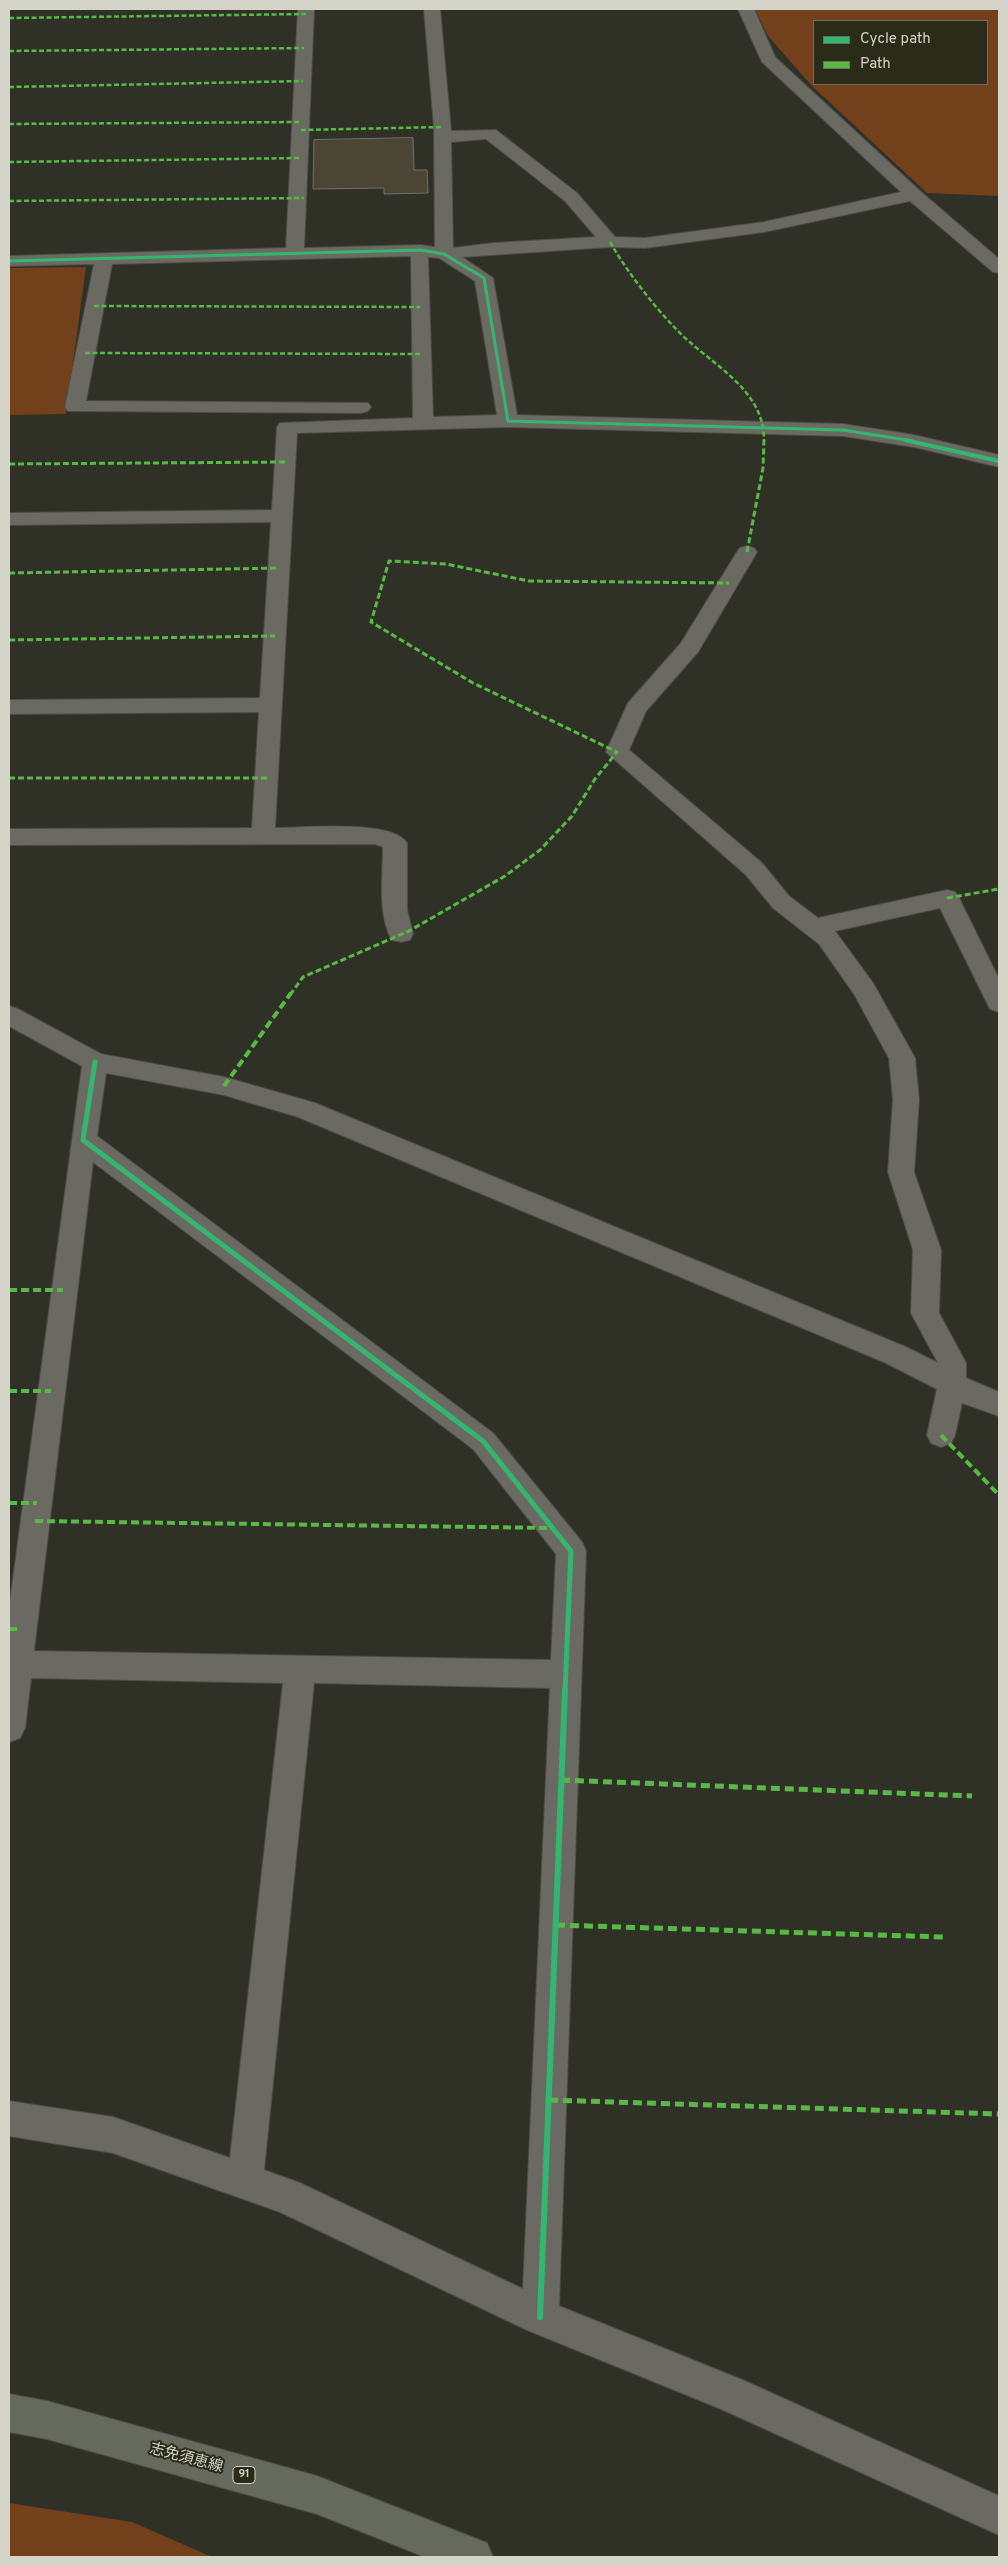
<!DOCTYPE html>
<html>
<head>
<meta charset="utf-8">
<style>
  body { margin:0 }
  #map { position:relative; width:1008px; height:2566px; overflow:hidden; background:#303126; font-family:Overpass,sans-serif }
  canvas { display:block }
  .frame { position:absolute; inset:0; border:10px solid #d4d4c9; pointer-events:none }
  .legend { position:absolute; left:813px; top:20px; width:175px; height:65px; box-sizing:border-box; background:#2a2b18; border:1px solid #6e6f5f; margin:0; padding:6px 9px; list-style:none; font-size:15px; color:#d4d4c9 }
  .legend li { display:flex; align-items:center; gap:10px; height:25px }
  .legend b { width:25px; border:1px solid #6e6f5f }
</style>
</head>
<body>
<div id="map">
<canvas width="1008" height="2566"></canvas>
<div class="frame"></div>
<ul class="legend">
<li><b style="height:6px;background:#33b770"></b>Cycle path</li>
<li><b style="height:6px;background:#58b947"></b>Path</li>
</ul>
</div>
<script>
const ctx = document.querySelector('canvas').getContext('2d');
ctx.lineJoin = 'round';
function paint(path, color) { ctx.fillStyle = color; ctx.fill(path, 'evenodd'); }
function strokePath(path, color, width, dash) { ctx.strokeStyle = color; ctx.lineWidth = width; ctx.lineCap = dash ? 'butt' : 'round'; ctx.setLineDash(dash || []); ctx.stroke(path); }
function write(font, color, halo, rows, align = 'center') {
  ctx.font = font + ' Overpass,"Noto Sans JP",sans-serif'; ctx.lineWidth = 4; ctx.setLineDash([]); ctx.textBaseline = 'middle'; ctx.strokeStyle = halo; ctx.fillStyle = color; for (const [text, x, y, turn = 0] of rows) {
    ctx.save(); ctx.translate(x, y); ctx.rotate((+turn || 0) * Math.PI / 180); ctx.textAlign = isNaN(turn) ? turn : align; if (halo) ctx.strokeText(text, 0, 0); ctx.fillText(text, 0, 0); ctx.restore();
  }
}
paint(new Path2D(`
  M755 9H999V196L927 193 812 86 768 36ZM814 21H987V84H814Z
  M86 267 66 414 9 415V268Z
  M9 2503 132 2522 212 2557H9Z`), '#73401c');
const building = new Path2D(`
  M413 138 414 170H427L428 193 384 194V188L313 189 314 140Z`);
paint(building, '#4b4535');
strokePath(building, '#747269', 1);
const minor = new Path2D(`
  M298 9H314L304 248 421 245 435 247 434 127 424 9H440L451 131 496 130 577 193 615 237 645 238 764 222 901 192 762 62 738 9H754L775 57 920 191 999 259V273L993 272 910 201 764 232 645 248 610 247 462 257 493 278 517 415 843 424 914 435 999 455V467L914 447 843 436 508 427 297 433 275 828C302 828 392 819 407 843V910L413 934 410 940 401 942 392 940C377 914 383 876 383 847L375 844 9 845V829L252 828 259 712 9 714V700L260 698 271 522 9 525V513L272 510 277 427 280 423 413 418 411 256 112 264 86 401 368 403 371 407 368 411 361 413 68 411 65 407 94 264 9 266V256L286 248ZM486 139 565 201 596 237 493 243 453 248 451 142ZM428 257 439 258 475 281 497 415 433 417Z
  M747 546 754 548 757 552 698 652 646 711 629 750 762 863 789 896 818 918 947 890 955 892 959 898 999 979V1012L990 1009 987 1003 940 908 835 931 873 983 915 1058 919 1100 914 1172 941 1250 939 1313 966 1363V1378L999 1392V1416L962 1403 955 1435 951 1443 941 1447 931 1443 927 1435 937 1389 886 1363 298 1117 224 1095 106 1073 97 1136 493 1433 582 1542 586 1551 559 2306 745 2381 999 2496V2535L721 2409 527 2330 280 2212 113 2153 9 2136V2101L113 2117 230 2158 283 1683 31 1678 25 1728 20 1738 9 1742V1609L82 1066 9 1026V1006L18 1009 101 1054 224 1077 315 1103 906 1347 938 1363 911 1313 913 1250 888 1172 893 1100 889 1058 854 994 819 944 773 908 746 875 606 752 628 703 681 643 737 552 740 548ZM93 1162 473 1449 556 1554 551 1660 34 1651ZM314 1683 550 1688 523 2289 300 2183 264 2170Z`);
const major = new Path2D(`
  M9 2394 47 2401 317 2476 487 2543 493 2557H425L317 2514 47 2439 9 2432Z`);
strokePath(minor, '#4d4d44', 2);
strokePath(major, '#4d4d44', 2);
paint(minor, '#6a6a62');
paint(major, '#666a5d');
strokePath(new Path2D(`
  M9 18 306 14
  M9 51 304 48
  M9 87 303 81
  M9 124 301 122
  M301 130 442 127
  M9 162 299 158
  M9 201 304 198
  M610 242C628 273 652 304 677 330 708 363 765 388 764 441
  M94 306 420 307
  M85 353 421 354`), '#58b947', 2.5, [5, 2.5]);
strokePath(new Path2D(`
  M9 464 285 462
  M747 552 763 468 764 440
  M9 573 279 568
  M9 640 275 636
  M9 778H267
  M947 898 999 889
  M290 995 303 977 409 931 505 876 540 850 572 816 595 779 617 752 473 683 371 622 389 561 446 564 529 581 729 583`), '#58b947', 3, [6, 3]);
strokePath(new Path2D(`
  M224 1086 291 993
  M9 1290H63
  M9 1391H51
  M941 1435 999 1495
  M9 1503H37
  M35 1521 552 1528
  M9 1629H21`), '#58b947', 4, [8, 4]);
strokePath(new Path2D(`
  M561 1780 972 1796
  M556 1925 943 1937
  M549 2100 999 2114`), '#58b947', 5, [9, 5]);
strokePath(new Path2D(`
  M9 261 421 250 444 254 484 278 508 421 843 430 913 441`), '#33b770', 3);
strokePath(new Path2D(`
  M905 440 999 461`), '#33b770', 4);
strokePath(new Path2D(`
  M95 1062 83 1140 483 1441 571 1551 565 1691`), '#33b770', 5);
strokePath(new Path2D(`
  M540 2317 565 1690`), '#33b770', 6);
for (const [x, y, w] of [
  [244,2475,22]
]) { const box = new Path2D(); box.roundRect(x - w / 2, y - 8.5, w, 17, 4); ctx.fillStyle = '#2a2b18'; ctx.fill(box); strokePath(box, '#d4d4c9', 1); }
write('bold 11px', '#d4d4c9', null, [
  ["91",244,2475]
]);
write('15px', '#d4d4c9', '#2a2b18', [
  ["志免須恵線",186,2459,15]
]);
</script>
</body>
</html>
